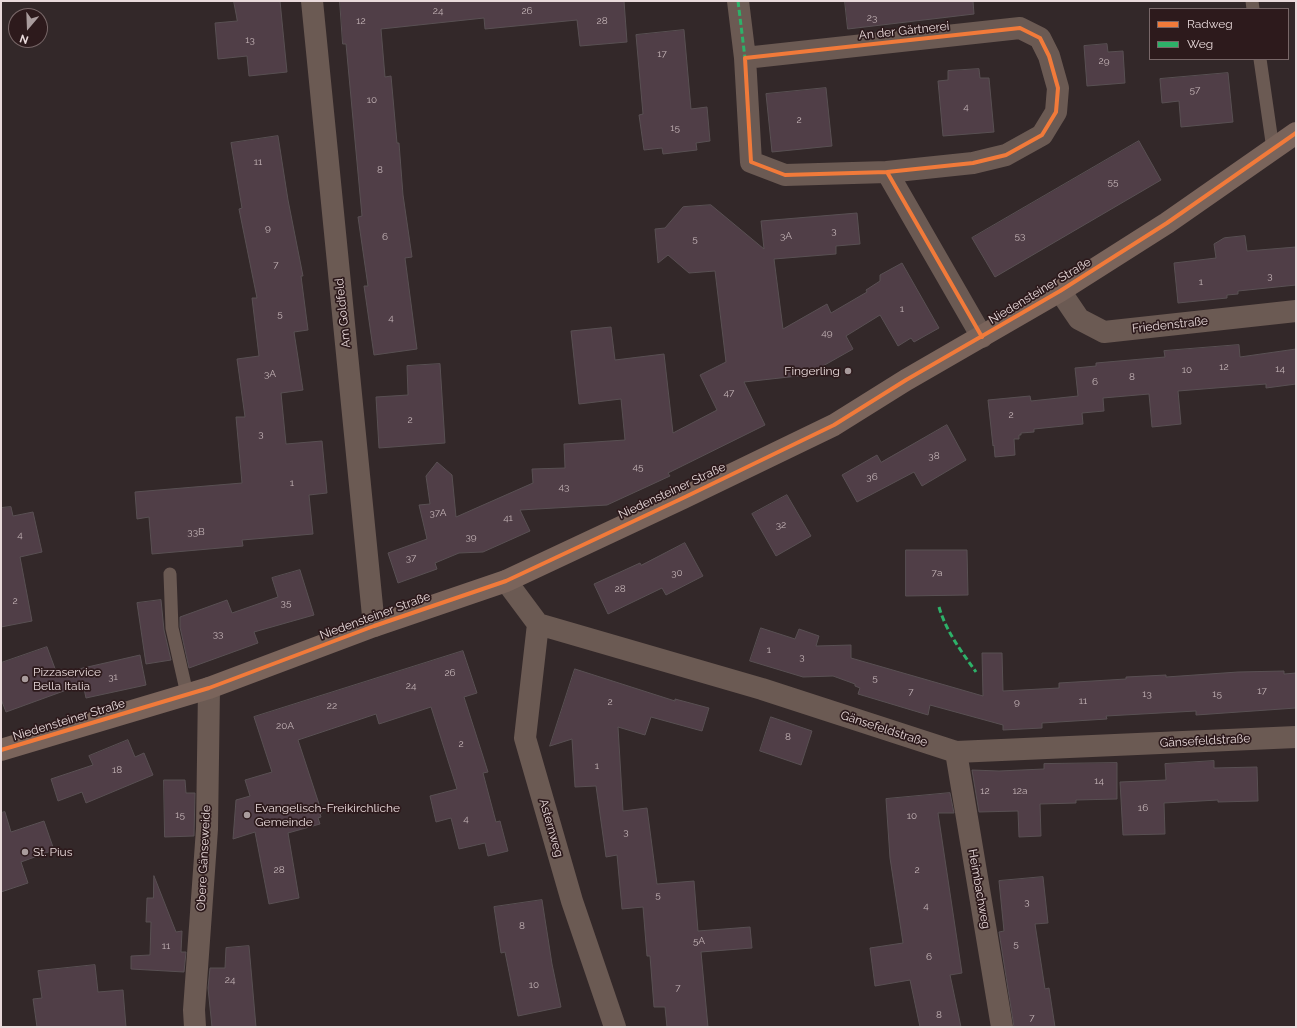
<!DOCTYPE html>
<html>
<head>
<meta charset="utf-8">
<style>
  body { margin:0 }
  #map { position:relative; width:1297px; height:1028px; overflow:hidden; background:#332829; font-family:Raleway,sans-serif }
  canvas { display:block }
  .frame { position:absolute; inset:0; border:2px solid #e9dadb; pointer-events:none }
  .legend { position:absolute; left:1149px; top:8px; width:140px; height:52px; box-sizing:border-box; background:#2d1a1c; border:1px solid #786768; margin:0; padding:5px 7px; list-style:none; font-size:12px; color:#e9dadb }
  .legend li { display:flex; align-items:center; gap:8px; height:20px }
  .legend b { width:20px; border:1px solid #786768 }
  .north { position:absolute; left:8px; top:8px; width:40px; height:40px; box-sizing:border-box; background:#2d1a1c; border:1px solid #786768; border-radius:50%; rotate:199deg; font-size:11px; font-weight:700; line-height:16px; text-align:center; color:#e9dadb }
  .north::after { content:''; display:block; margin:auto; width:14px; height:18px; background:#a99c9d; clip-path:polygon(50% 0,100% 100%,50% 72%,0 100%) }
</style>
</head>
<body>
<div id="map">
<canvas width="1297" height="1028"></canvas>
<div class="frame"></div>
<ul class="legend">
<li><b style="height:5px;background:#f17a3a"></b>Radweg</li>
<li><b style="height:5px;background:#2db169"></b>Weg</li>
</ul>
<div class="north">N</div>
</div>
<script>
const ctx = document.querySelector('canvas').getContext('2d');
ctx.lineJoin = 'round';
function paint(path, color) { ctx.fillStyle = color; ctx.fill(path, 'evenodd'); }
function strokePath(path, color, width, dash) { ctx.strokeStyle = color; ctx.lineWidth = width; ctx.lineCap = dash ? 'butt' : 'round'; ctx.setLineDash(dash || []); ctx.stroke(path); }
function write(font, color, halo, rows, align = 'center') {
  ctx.font = font + ' Raleway,sans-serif'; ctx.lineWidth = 3.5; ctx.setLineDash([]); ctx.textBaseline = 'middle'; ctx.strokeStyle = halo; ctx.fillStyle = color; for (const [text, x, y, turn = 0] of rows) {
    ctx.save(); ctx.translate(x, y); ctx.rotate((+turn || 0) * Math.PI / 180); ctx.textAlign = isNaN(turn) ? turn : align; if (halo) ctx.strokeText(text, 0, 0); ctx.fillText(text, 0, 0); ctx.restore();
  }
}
const building = new Path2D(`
  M234 1H280L287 72 249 76 247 56 218 59 215 23 237 21Z
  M340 1H624L627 42 580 46 577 20 485 29 484 18 381 29 385 77 391 76 397 143H399L403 195 412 257 405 258 417 349 374 355 364 286H368L358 217 362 216 346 44H343Z
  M845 1H973L974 14 848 29Z
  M684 30 691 109 707 107 710 141 696 143 697 150 663 154 662 148 644 150 639 115 643 114 636 35Z
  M1107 44 1108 52 1123 51 1125 83 1087 86 1084 46Z
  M979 69 980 78H989L994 132 943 136 938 81 948 80V71Z
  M1228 73 1233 122 1181 127 1179 101 1162 103 1160 79Z
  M826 88 832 146 772 152 766 94Z
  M278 136 288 200 303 276H301L308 330 294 332 303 390 281 393 286 444 322 441 327 493 309 495 313 534 242 540 243 546 152 554 149 517 137 519 135 492 242 483 236 417H245L237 359 259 356 252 298H257L239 209 242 208 231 143Z
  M1139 141 1161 180 995 277 972 238Z
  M711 205 764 249 761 221 857 213 860 244 836 246V254L774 259 783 329 827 304 831 313 867 292 866 290 880 281V275L902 263 939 328 914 342 911 338 898 346 880 315 846 336 853 349 807 375 744 382 765 425 668 473 670 476 607 505 520 510 530 531 483 552 459 553 435 563 437 569 398 583 388 553 427 539 419 505 430 504 426 476 437 462 452 475 456 517 533 483 532 469 565 468 564 444 625 440 621 399 579 404 571 331 611 327 615 360 664 354 673 433 717 410 700 375 726 362 715 271 689 273 668 255 658 263 655 229 665 228 683 207Z
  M1245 236 1247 251 1296 247V285L1238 291V294L1227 295V298L1178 303 1174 263 1216 258 1214 244 1224 238Z
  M1239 345 1240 357 1296 349V384L1266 388V384L1178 391 1181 424 1152 427 1149 394 1103 398 1104 411 1082 413 1083 424 1034 429V432L1021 433V435H1019V439H1014L1015 455 995 457 994 445 993 446 988 400 1030 396 1031 401 1078 396 1075 368 1096 366V363L1165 357 1164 351Z
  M440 364 445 443 379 448 376 397 408 395 407 366Z
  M947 425 966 460 922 486 914 472 857 502 842 475 877 455 881 462Z
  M787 495 811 536 776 556 752 514Z
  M11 507 13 516 33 512 42 552 20 557 32 621 1 627V508Z
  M685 543 703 576 666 595 662 588 608 614 594 584 640 563 641 565Z
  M906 550H967L968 595 906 596Z
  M300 570 314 615 254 632 258 643 189 668 180 627V617L227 600 232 613 278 597 272 578Z
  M161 600 164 630 171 660 146 664 137 603Z
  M761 628 795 639 799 629 819 636 816 646 851 645V658L983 696 982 653H1002L1003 691 1059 688V683L1126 679V677L1166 675V677L1238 672 1284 671V674L1296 673V708L1196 715V711L1106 716 1107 719 1042 723V728L1003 730V725L930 705 928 715 858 694 860 688 855 686V684L833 676 803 677 750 661Z
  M47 647 57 674 140 655 146 685 86 698 83 684 6 712 1 699V663Z
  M463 651 477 693 464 697 488 772 483 773 496 822 500 821 508 851 488 856 485 843 459 849 451 818 436 822 430 796 457 789 431 707 379 724 376 714 298 740 322 813 320 814 321 817 318 818 320 824 288 833 299 898 269 904 255 832 233 839 236 800 250 796 245 780 272 772 254 717Z
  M575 669 675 701V699L709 708 702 731 651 717 645 735 618 727 623 811 647 808 657 884 694 881 698 931 750 927 752 948 701 952 708 1027H667L665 1007H654L650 956H647L643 907 622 909 617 855 606 857 596 786 575 787 572 739 550 746Z
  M771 717 812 731 801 765 760 751Z
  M128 740 135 757 144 753 153 775 86 803 82 792 58 801 51 779 93 765 89 756Z
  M1214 761V768L1257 767 1258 801 1218 802V800L1164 803 1165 834 1123 835 1120 782 1166 780 1165 764Z
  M1117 763V799L1076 800V803L1040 804 1041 836 1019 837 1018 811 979 812 972 770 999 771 1044 769V764Z
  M164 780H185L186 793H195L194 836 165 837Z
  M950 793 954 813H938L962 973 950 975 961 1027H920L910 980 875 986 870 948 903 943 890 858 886 799Z
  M5 812 11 832 44 821 54 850 21 862 28 883 1 892V813Z
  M154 876 176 932 182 931 181 952H186L184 972 131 969V956L150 955 151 922H146L147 898H153Z
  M1043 877 1048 923 1035 924 1045 989 1049 988 1055 1027H1014L999 932 1004 931 999 881Z
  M542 900 552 964 561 1007 518 1016 505 952 501 953 494 907Z
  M249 946 256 1027H212L208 988 210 968H225L226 948Z
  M95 965 98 992 123 990 126 1027H37L33 999 42 998 38 971Z`);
paint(building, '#503e47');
strokePath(building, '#595053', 1);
strokePath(new Path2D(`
  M1252 1 1253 9
  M1260 59 1273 149
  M170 574 172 628 187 694`), '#6b5a53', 13);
strokePath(new Path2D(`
  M312 1 374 626
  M738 1 745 58
  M887 172 973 163 1006 155 1042 135 1056 112 1058 88 1049 56 1040 38 1020 28 745 58 751 162 785 175 887 172 982 337
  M1060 291 1079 319 1104 332 1296 311
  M506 581 538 624 762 689 956 752 1296 737
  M538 624 525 738 572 901 615 1027
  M956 752 1002 1027
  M195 1027 194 1010 207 829 209 688`), '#6b5a53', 22);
strokePath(new Path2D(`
  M1 750 209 688 374 626 506 581 683 498 834 425 906 380 1060 291 1167 223 1296 133`), '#7a645b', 22);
strokePath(new Path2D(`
  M738 1 745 58
  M939 607C946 631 961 651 976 672`), '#2db169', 3, [6, 3]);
strokePath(new Path2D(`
  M887 172 973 163 1006 155 1042 135 1056 112 1058 88 1049 56 1040 38 1020 28 745 58 751 162 785 175 887 172 982 337
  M1 750 209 688 374 626 506 581 683 498 834 425 906 380 1060 291 1167 223 1296 133`), '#f17a3a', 4);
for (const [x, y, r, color] of [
  [848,371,4,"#a99c9d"],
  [25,679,4,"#a99c9d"],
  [247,815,4,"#a99c9d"],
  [25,852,4,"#a99c9d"]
]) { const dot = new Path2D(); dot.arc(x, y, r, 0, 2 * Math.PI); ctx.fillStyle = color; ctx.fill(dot); strokePath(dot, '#2d1a1c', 1.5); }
write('10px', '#c3b3b6', null, [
  ["24",438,11],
  ["26",527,11],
  ["23",872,18],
  ["12",361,21],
  ["28",602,21],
  ["13",250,40],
  ["17",662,54],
  ["29",1104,61],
  ["57",1195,90],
  ["10",372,100],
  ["4",966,107],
  ["2",799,120],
  ["15",675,128],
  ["11",258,162],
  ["8",380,170],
  ["55",1113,182],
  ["9",268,228],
  ["3",834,231],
  ["3A",786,236],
  ["53",1020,236],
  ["6",385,237],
  ["5",695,239],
  ["7",276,265],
  ["3",1270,276],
  ["1",1201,282],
  ["1",902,309],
  ["5",280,314],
  ["4",391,318],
  ["49",827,333],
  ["12",1224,367],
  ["14",1280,369],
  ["10",1187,370],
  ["3A",270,374],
  ["8",1132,377],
  ["6",1095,382],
  ["47",729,393],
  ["2",1011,415],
  ["2",410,420],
  ["3",261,434],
  ["38",934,456],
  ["45",638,467],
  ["36",872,477],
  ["1",292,483],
  ["43",564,487],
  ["37A",438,513],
  ["41",508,518],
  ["32",781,525],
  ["33B",196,532],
  ["4",20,535],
  ["39",471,537],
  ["37",411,558],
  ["30",677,573],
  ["7a",937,573],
  ["28",620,589],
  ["2",15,601],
  ["35",286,603],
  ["33",218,634],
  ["1",769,650],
  ["3",802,657],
  ["26",450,673],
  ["31",113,677],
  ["5",875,678],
  ["24",411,686],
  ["17",1262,691],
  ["7",911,692],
  ["13",1147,694],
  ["15",1217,694],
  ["11",1083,701],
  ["2",610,702],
  ["9",1017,702],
  ["22",332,706],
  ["20A",285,726],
  ["8",788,737],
  ["2",461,744],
  ["1",597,766],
  ["18",117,770],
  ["14",1099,781],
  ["12",985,791],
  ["12a",1020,791],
  ["16",1143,808],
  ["15",180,815],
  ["10",912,816],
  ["4",466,819],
  ["3",626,832],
  ["28",279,870],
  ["2",917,870],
  ["5",658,895],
  ["3",1027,902],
  ["4",926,906],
  ["8",522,926],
  ["5A",699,941],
  ["5",1016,944],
  ["11",166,946],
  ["6",929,957],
  ["24",230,980],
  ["10",534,985],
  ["7",678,988],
  ["8",939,1015],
  ["7",1032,1018]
]);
write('12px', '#e9dadb', '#2d1a1c', [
  ["An der Gärtnerei",904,31,-6],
  ["Niedensteiner Straße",1040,291,-31],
  ["Am Goldfeld",343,313,-96],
  ["Friedenstraße",1170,325,-6],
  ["Niedensteiner Straße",672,491,-25],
  ["Niedensteiner Straße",375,616,-20],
  ["Niedensteiner Straße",69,720,-17],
  ["Gänsefeldstraße",884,729,18],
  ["Gänsefeldstraße",1205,741,-3],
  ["Asternweg",551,828,74],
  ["Obere Gänseweide",204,858,-87],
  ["Heimbachweg",979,889,80]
]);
write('12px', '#e9dadb', '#2d1a1c', [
  ["Fingerling",840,371,"right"],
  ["Pizzaservice",33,672],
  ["Bella Italia",33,686],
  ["Evangelisch-Freikirchliche",255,808],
  ["Gemeinde",255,822],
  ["St. Pius",33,852]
], 'left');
</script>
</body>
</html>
